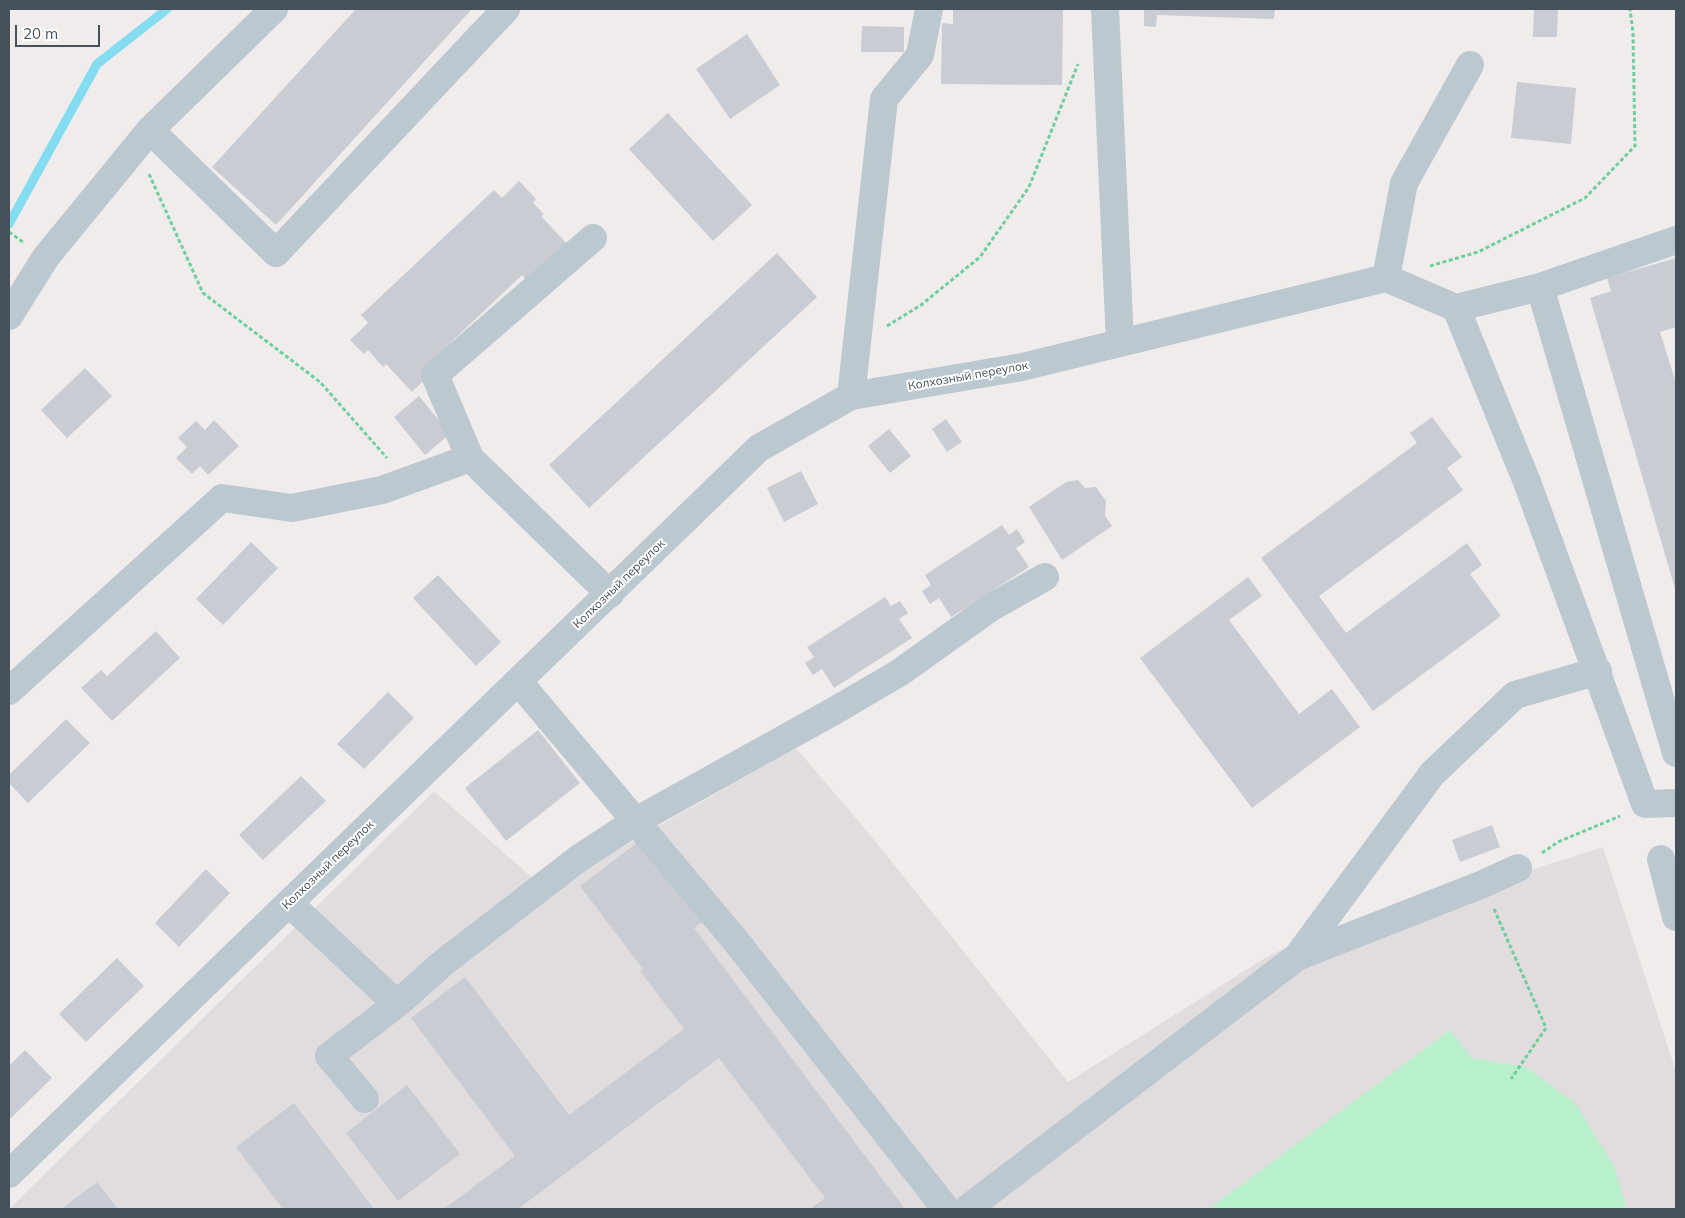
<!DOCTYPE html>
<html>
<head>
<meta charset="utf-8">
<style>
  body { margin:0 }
  #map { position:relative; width:1685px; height:1218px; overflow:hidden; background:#f0ecec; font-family:Mulish,sans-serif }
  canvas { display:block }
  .frame { position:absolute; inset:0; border:10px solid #44515b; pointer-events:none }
  .scale { position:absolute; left:15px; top:25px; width:85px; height:22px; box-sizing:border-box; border:2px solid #44515b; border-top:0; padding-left:6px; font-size:15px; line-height:18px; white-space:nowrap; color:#44515b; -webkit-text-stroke:4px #fff; paint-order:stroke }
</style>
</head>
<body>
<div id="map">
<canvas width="1685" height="1218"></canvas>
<div class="frame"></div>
<div class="scale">20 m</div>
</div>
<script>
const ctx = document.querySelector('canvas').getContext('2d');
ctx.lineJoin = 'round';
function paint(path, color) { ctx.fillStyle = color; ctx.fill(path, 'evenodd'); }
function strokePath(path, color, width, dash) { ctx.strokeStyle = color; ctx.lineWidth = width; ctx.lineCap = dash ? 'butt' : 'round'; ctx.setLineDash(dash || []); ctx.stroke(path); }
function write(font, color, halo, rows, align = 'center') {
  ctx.font = font + ' Mulish,sans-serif'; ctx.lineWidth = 4; ctx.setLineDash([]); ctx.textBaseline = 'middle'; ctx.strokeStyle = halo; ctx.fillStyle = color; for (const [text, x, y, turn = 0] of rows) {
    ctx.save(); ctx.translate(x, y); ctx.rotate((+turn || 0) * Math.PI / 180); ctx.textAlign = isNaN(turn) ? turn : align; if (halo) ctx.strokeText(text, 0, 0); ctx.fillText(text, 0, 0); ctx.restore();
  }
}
paint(new Path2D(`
  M796 748 871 836 1068 1082 1273 953 1603 847 1676 1072V1209H9L434 791 546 890Z`), '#e1ddde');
paint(new Path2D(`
  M1450 1030 1472 1058 1526 1067 1575 1103 1614 1166 1627 1209H1209Z`), '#b8f0cb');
strokePath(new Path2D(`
  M9 224 97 64 167 9`), '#83dcef', 9);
paint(new Path2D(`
  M356 9H472L276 225 212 167Z
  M953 9H1063L1062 85 941 84 942 23 953 24Z
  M1144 9H1275L1274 19 1157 15 1156 27 1144 26Z
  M1534 9H1558L1557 37H1533Z
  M862 26 904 27V52H861Z
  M747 34 780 85 730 119 696 69Z
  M1517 82 1576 88 1571 144 1511 138Z
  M668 113 752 205 713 241 629 149Z
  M519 181 536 199 533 203 544 214 541 216 568 245 529 282 522 275 447 346 453 353 412 392 386 364 383 367 368 350 364 354 350 340 368 323 361 315 494 190 502 198Z
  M777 253 817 297 589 508 549 465Z
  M1676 258V327L1660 332 1676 383V592L1590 298 1611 291 1607 278Z
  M85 368 112 396 67 438 41 410Z
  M419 396 450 434 425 455 394 417Z
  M1432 417 1462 457 1447 468 1463 490 1319 596 1346 633 1467 543 1482 565 1470 574 1501 616 1373 711 1261 558 1417 443 1410 433Z
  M946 419 962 442 947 452 932 429Z
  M214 420 239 446 208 475 200 466 192 474 176 458 187 447 178 438 196 421 205 430Z
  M889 429 911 456 890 473 868 446Z
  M801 471 818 504 784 522 767 488Z
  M1078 480 1085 488 1096 487 1106 501 1105 516 1112 526 1062 560 1029 507 1066 482Z
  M1002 525 1009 535 1017 529 1025 542 1016 548 1029 567 951 617 939 598 930 604 922 591 931 585 925 575Z
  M251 542 278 568 223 625 196 599Z
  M438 575 501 642 476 666 413 598Z
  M1248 577 1262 596 1229 620 1299 714 1332 689 1360 727 1252 808 1140 658Z
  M885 597 891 606 900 601 908 613 899 619 912 638 834 688 822 669 813 675 805 663 814 657 807 647Z
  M156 631 180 658 112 721 81 688 101 670 107 676Z
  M388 692 414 718 364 769 337 744Z
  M66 719 90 743 28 803 9 783V775Z
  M538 730 580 783 506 841 465 788Z
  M301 776 326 801 263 860 239 835Z
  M1492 825 1500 847 1460 862 1452 840Z
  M646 836 708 918 694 928 905 1209H810L825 1198 719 1058 518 1209H444L515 1156 411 1018 465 977 569 1115 684 1029 640 971 643 969 580 886Z
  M206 869 230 893 179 947 155 923Z
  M117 958 144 986 86 1042 59 1014Z
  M25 1050 52 1078 9 1120V1066Z
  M407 1085 460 1154 398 1201 346 1133Z
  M294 1103 374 1209H283L236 1147Z
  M97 1182 118 1209H61Z`), '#c9ccd2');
strokePath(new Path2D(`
  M149 174 203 293 320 382 387 458
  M9 232 23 242
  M1430 266 1478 252 1585 198 1635 146 1633 32 1630 9
  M887 326 921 305 980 257 1029 187 1078 64
  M1542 853 1558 842 1620 816
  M1494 909 1546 1028 1511 1079`), '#6fcf9c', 3, [4, 2.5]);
strokePath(new Path2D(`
  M1105 9 1120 343
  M150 130 276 253 506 9
  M593 238 435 375 470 458 610 594
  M1386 278 1456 308 1527 482 1645 804 1676 803
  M1386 278 1404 183 1470 65
  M1540 287 1676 240
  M1456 308 1540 287 1676 753
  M9 316 46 257 150 130 274 9
  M851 396 884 99 920 55 929 9
  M518 681 735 940 946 1209
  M9 691 222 498 292 508 382 490 470 458
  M1661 859 1676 917
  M289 903 397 1004
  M1297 957 1432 774 1515 695 1598 671
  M365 1099 329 1056 397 1004 443 963 578 859 636 821 834 711 899 673 990 608 1045 577
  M9 1174 759 448 851 396 1022 367 1386 278
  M967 1209 1297 957 1483 884 1518 868`), '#bcc8d0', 28);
write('12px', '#44515b', '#fff', [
  ["Колхозный переулок",968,376,-10],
  ["Колхозный переулок",619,584,-44],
  ["Колхозный переулок",328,865,-44]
]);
</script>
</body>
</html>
